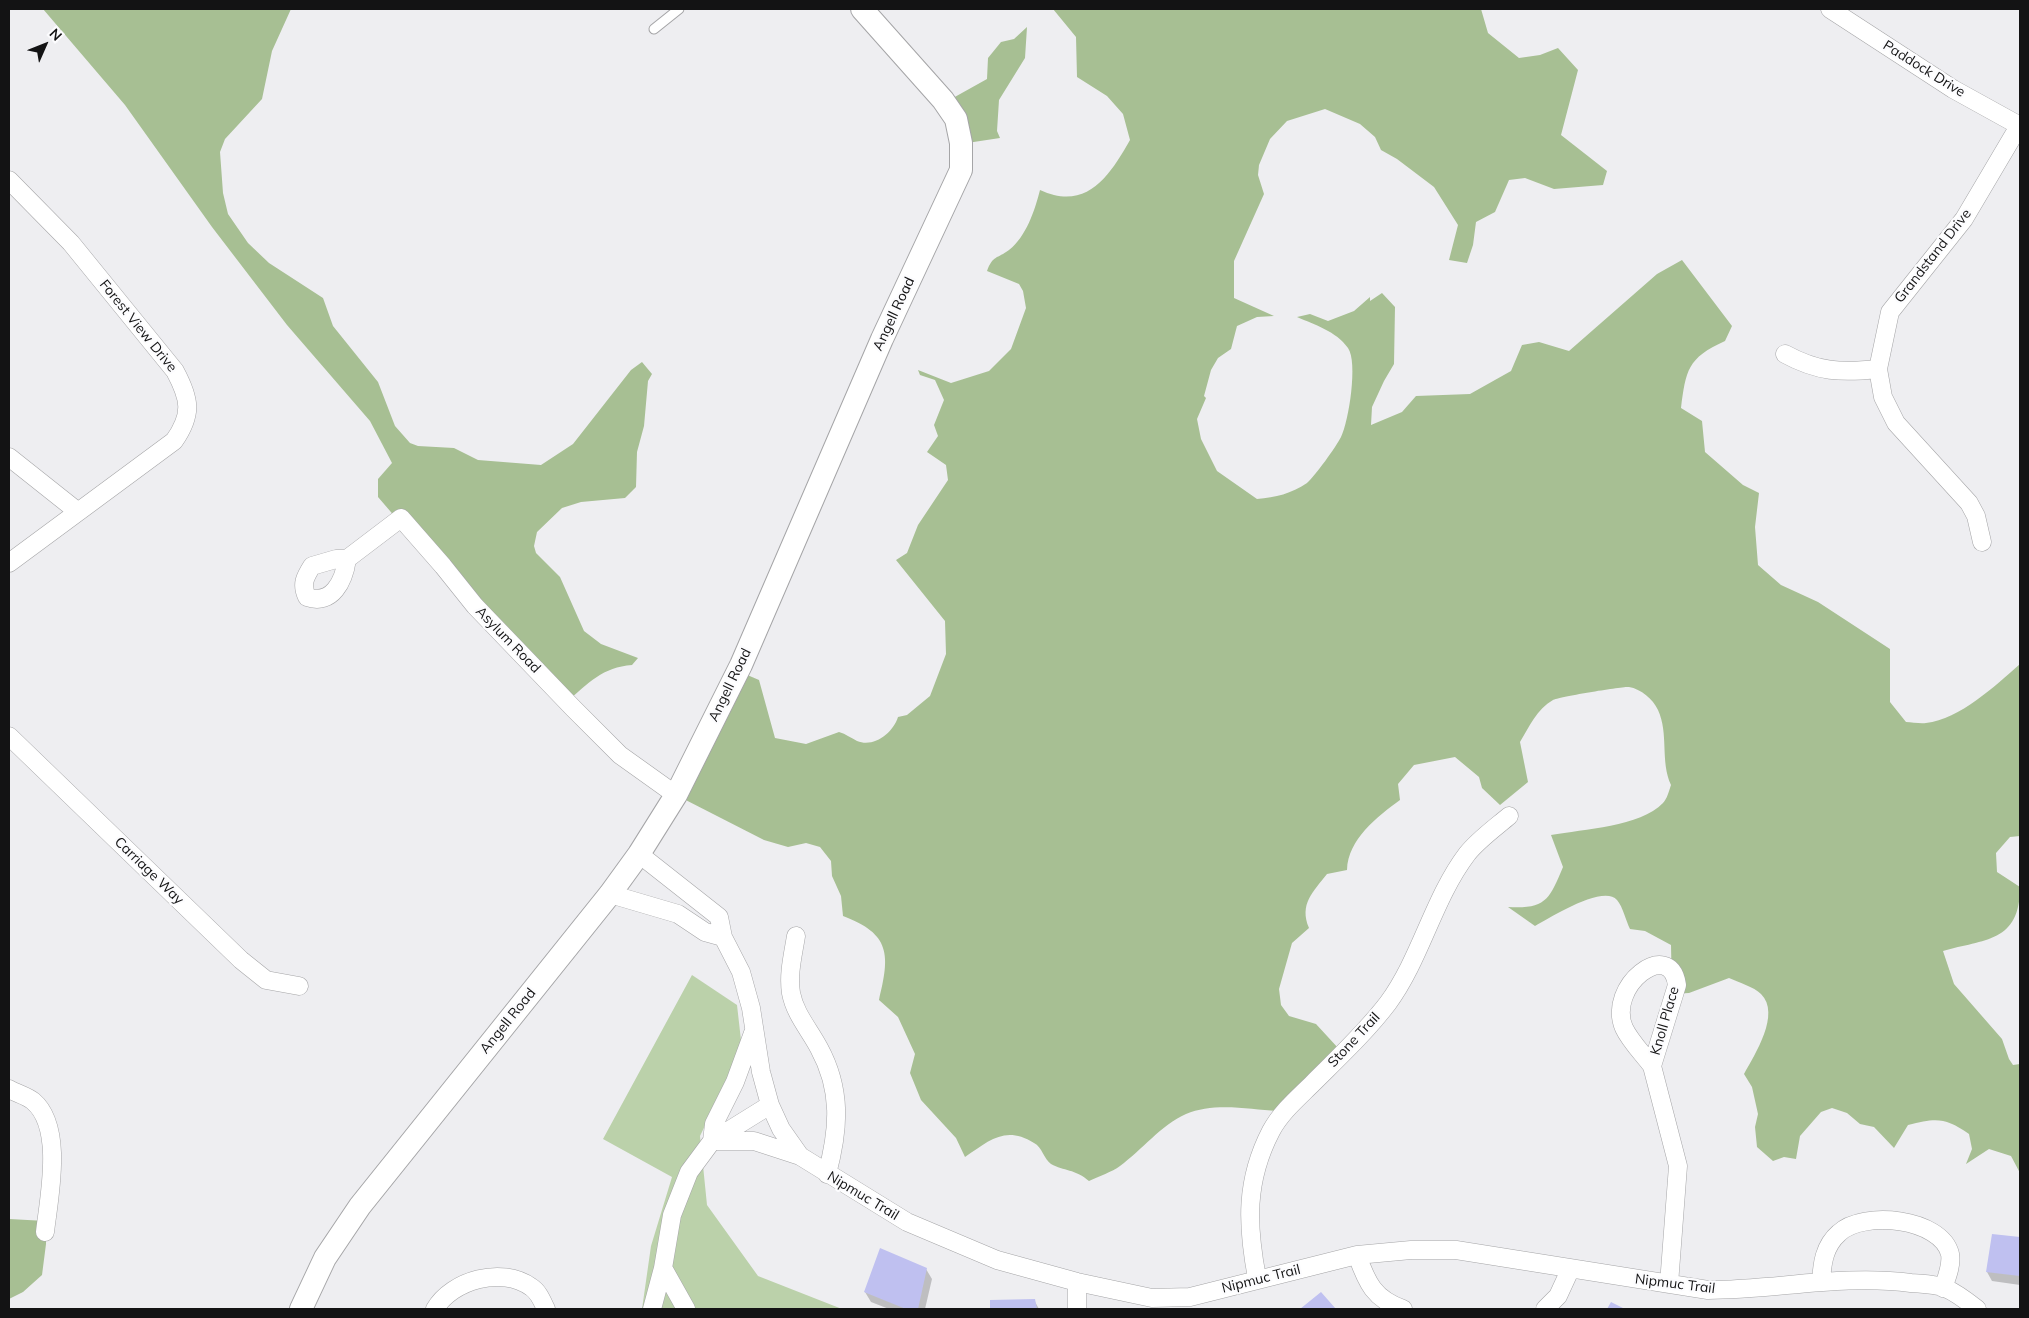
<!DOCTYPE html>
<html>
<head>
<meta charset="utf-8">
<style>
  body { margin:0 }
  #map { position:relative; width:2029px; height:1318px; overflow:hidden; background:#eeeef1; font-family:Mulish,sans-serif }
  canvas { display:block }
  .frame { position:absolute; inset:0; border:10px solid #131314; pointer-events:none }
  .north { position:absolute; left:20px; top:20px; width:50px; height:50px; -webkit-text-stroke:4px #fcfcfe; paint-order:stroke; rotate:46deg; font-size:14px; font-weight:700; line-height:20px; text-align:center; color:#131314 }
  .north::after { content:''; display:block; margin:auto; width:18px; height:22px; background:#131314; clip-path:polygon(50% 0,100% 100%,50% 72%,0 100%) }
</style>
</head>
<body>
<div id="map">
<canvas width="2029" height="1318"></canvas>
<div class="frame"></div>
<div class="north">N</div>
</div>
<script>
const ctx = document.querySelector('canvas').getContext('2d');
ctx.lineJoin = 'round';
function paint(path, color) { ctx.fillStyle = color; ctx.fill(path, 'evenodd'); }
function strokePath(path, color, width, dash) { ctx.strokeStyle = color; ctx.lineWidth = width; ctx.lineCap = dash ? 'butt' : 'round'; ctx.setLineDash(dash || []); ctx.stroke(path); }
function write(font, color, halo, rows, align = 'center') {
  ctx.font = font + ' Mulish,sans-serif'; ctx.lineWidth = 4.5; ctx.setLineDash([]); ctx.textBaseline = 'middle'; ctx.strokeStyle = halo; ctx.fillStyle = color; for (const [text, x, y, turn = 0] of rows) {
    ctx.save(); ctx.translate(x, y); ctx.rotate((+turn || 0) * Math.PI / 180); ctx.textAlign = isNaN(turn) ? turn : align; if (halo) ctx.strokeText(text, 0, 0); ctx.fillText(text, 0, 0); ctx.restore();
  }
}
paint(new Path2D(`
  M692 975 737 1005 742 1049 700 1136 707 1205 758 1276 842 1309H642L651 1246 672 1177 603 1139Z`), '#bbd1aa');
paint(new Path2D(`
  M43 9H291L272 51 262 99 225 139 220 152 223 193 228 214 248 243 269 263 323 298 333 326 378 382 395 426 410 443 418 446 454 448 478 460 541 465 573 444 631 370 642 362 652 374 648 381 644 426 637 452 636 487 625 498 581 502 562 508 537 532 534 546 536 553 560 577 584 631 601 644 638 658 632 665C603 667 588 683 567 702L482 618 378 497V479L392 463 370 421 287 325 212 227 125 105Z
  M1053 9H1481L1488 33 1519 58 1540 55 1558 48 1578 70 1561 135 1607 171 1603 185 1554 189 1525 178 1509 180 1495 212 1476 222 1473 245 1467 263 1449 260 1458 225 1434 187 1397 159 1381 150 1375 137 1360 124 1325 109 1287 121 1270 139 1259 165 1258 175 1264 194 1234 261V298L1274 316 1257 317 1237 326 1231 349 1218 358 1211 370 1204 396 1206 398 1197 419 1201 439 1217 471 1257 499C1276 497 1291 494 1307 483 1315 476 1336 447 1341 437 1349 421 1358 362 1348 348 1336 331 1315 325 1297 317L1310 314 1328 321 1354 311 1370 297V301L1382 293 1395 307 1394 364 1384 381 1372 407 1371 425 1402 412 1416 396 1470 394 1511 371 1522 345 1539 342 1569 351 1657 274 1682 260 1732 326 1725 341C1687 358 1686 371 1681 408L1702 421 1705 452 1743 485 1759 493 1755 527 1758 565 1781 585 1818 602 1890 649V702L1906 722C1912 722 1920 724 1926 723 1960 719 1995 686 2020 664V836L2010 837 1996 853 1997 872 2020 887C2020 943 1984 939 1943 951L1954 984 2002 1039 2009 1059 2013 1065 2020 1064V1173L2011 1156 1989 1149 1966 1164 1972 1149 1969 1134C1945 1117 1936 1118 1908 1125L1894 1148 1874 1127 1860 1124 1847 1113 1832 1108 1821 1112 1800 1136 1796 1159 1784 1157 1773 1161 1757 1147 1755 1127 1758 1114 1752 1087 1744 1074C1755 1054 1781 1014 1761 994 1754 987 1738 982 1729 978L1689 993 1672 994 1671 945 1645 931 1630 929C1626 921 1623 907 1617 900 1603 884 1550 918 1535 926L1508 907C1546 909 1549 900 1563 867L1551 835C1584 829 1640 827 1663 803 1667 799 1669 791 1671 785 1660 761 1669 734 1658 710 1653 699 1641 689 1629 687 1624 686 1558 697 1553 700 1537 709 1529 727 1520 742L1528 782 1500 805 1482 788 1479 777 1455 757 1414 765 1398 784 1400 800C1377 817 1348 839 1347 870L1327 874C1313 892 1299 904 1309 928L1292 943 1279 989 1281 1005 1289 1016 1316 1024 1339 1049 1277 1111C1249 1109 1213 1102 1186 1114 1161 1125 1142 1150 1120 1166 1112 1172 1099 1176 1089 1181 1075 1169 1064 1171 1051 1164 1044 1159 1042 1147 1034 1143 1005 1125 989 1141 965 1157L956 1138 921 1100 910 1073 915 1054 898 1017 879 1000C890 955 891 934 843 916L841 896 832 876 831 861 820 847 806 843 788 847 764 840 670 792 731 668 759 680 775 738 806 744 839 732C846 734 851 738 857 741 874 748 893 733 898 717L907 715 930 696 946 654 945 621 896 560 907 553 918 525 948 480 946 465 927 452 938 436 934 425 944 400 935 380 920 375 918 370 951 383 989 371 1011 349 1026 308 1023 291 1019 284 987 271C993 255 997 259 1009 250 1026 237 1035 210 1040 190 1087 212 1110 175 1130 140L1123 114 1107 96 1077 77 1076 37Z
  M1027 27 1025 58 999 100 997 131 1000 138 967 143 944 103 987 79 988 58 1001 42 1014 39Z
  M9 1219 46 1221V1244L42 1275 23 1292 9 1299Z`), '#a7bf93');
paint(new Path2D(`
  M1993 1236 2020 1238V1285L1992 1281 1987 1272Z
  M926 1269 932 1279 925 1309H889L871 1302 865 1292Z
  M1034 1300 1039 1309H992L991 1301Z`), '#0003');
paint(new Path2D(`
  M1992 1234 2020 1237V1276L1986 1272Z
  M880 1248 927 1268 918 1309H906L864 1292Z
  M1321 1292 1336 1309H1300Z
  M1035 1299 1037 1309H990V1300Z
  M1611 1302 1625 1309H1607Z`), '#bfc0f0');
const service = new Path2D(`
  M654 29 679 9`);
const minor = new Path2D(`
  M1830 9 1953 89 2020 126
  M9 180 71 243 175 371C190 399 193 414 174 441L9 563
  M1785 354C1818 372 1841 373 1878 369
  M9 457 77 511
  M1982 542 1976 516 1969 503 1896 423 1883 397 1878 369 1890 312 1964 219 2019 126
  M347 559C344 581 332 606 307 597 301 584 305 577 312 566L336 559H347L401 518 443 566 475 606 573 708 620 755 676 795
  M9 736 241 960 266 980 299 986
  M639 854 719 917 723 937 741 972 751 1008 761 1072 770 1105 781 1129 800 1156 907 1222 997 1260 1077 1282 1152 1298 1190 1297 1357 1255 1411 1250H1456L1708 1290C1775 1290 1843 1274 1911 1283 1921 1284 1935 1284 1945 1288 1957 1293 1967 1301 1977 1309
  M610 894 678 914 705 932 723 937
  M796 936C793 955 788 974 791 993 795 1014 809 1029 819 1048 842 1090 839 1129 827 1174
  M753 1033 735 1082 714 1124 712 1141H754L800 1156
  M1652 1066C1643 1054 1630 1041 1624 1028 1606 986 1670 937 1677 985L1652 1066 1678 1166 1669 1284
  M9 1089C16 1093 27 1096 33 1101 64 1127 49 1197 45 1232
  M1357 1255C1367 1283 1374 1299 1403 1309
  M663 1268 686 1309
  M1257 1278C1247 1225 1245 1181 1271 1131 1281 1112 1298 1098 1313 1083 1338 1058 1366 1032 1388 1003 1421 958 1433 899 1467 854 1478 840 1496 827 1509 816
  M1821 1282C1822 1264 1824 1246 1839 1233 1863 1210 1941 1218 1950 1254 1952 1265 1947 1277 1943 1288
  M435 1309C452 1280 502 1266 531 1287 539 1292 542 1301 546 1309
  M652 1309 663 1268 672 1215 689 1172 712 1141 770 1105
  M1077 1309V1282
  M1545 1309 1558 1296 1570 1270`);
const tertiary = new Path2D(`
  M301 1309 325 1258 360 1206 610 894 639 854 676 795 741 665 882 339 961 170V143L956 119 943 100 862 9`);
strokePath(service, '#a5a5a7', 11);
strokePath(minor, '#a5a5a7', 19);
strokePath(tertiary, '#a5a5a7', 24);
strokePath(service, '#fff', 9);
strokePath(minor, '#fff', 18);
strokePath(tertiary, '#fff', 22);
write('14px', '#131314', '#fcfcfe', [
  ["Paddock Drive",1924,69,32],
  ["Grandstand Drive",1933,256,-52],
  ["Angell Road",894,314,-65],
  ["Forest View Drive",138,326,51],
  ["Asylum Road",508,640,46],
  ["Angell Road",730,685,-64],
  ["Carriage Way",149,871,44],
  ["Angell Road",508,1021,-51],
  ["Knoll Place",1665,1021,-74],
  ["Stone Trail",1354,1040,-47],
  ["Nipmuc Trail",863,1196,31],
  ["Nipmuc Trail",1261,1279,-14],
  ["Nipmuc Trail",1675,1284,7]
]);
</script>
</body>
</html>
